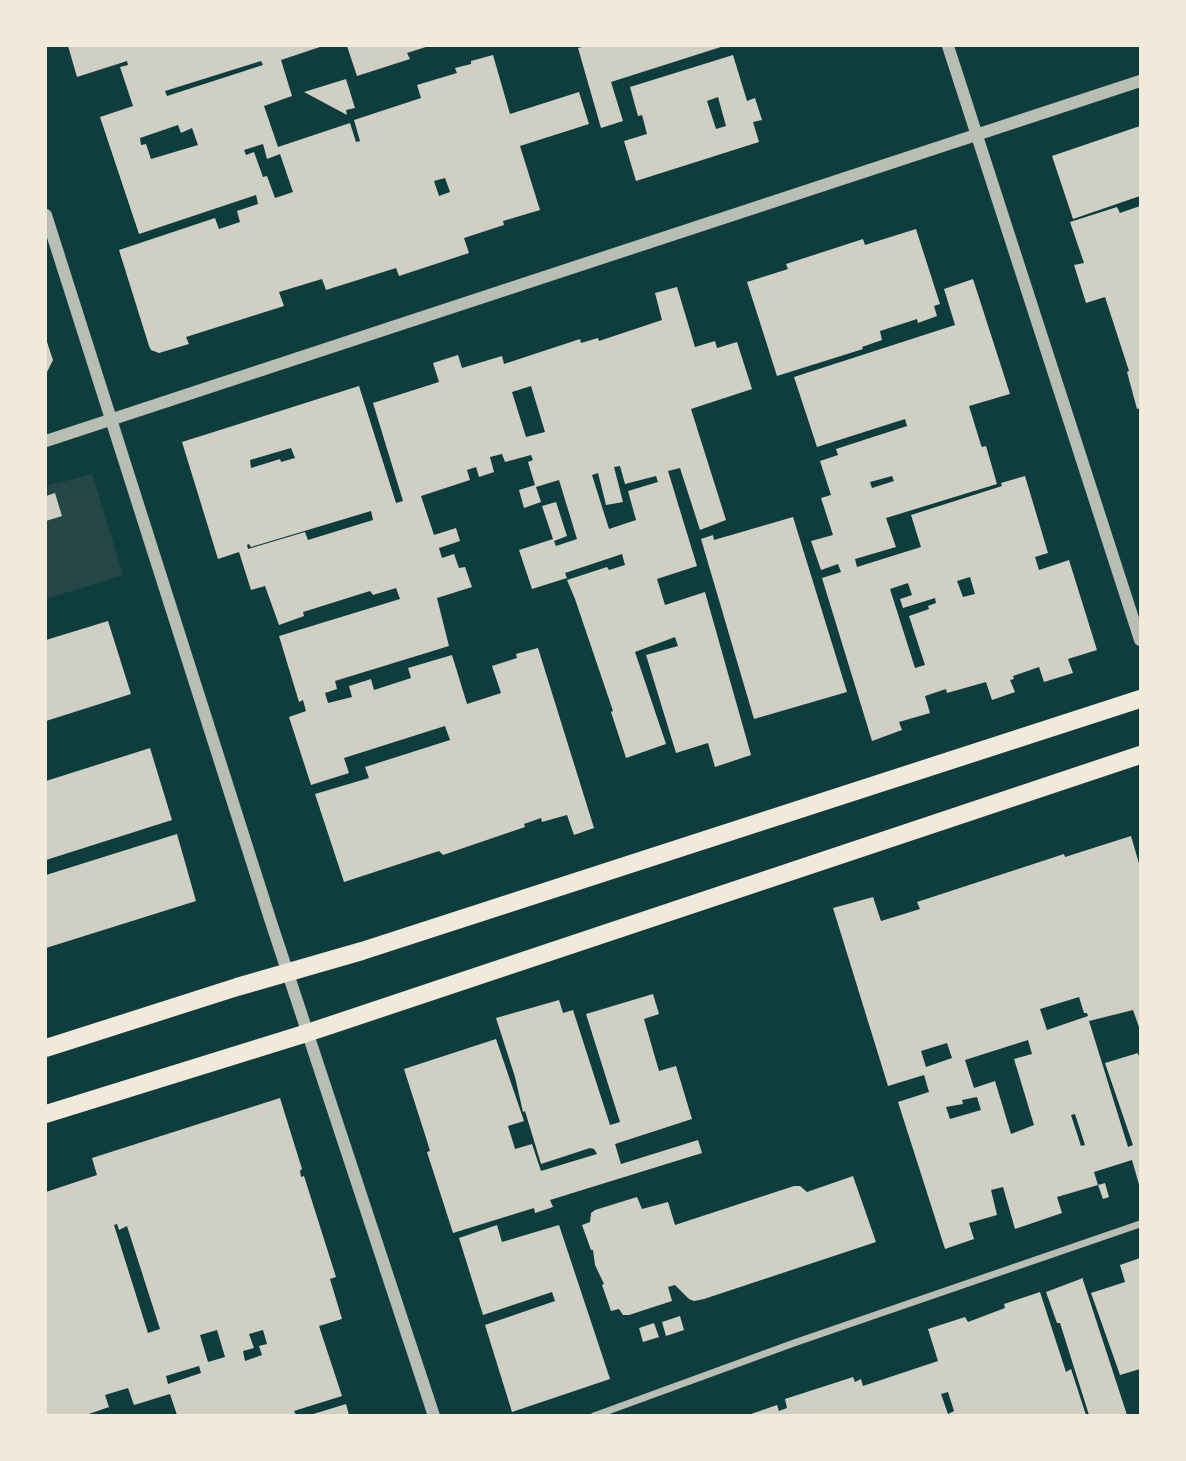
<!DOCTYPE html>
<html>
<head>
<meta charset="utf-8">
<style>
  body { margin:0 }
  #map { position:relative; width:1186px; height:1461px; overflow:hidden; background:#0f3d3e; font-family:Rubik,sans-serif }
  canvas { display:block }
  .frame { position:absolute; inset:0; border:47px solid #f1e9da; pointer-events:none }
</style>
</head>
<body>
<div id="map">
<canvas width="1186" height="1461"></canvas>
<div class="frame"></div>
</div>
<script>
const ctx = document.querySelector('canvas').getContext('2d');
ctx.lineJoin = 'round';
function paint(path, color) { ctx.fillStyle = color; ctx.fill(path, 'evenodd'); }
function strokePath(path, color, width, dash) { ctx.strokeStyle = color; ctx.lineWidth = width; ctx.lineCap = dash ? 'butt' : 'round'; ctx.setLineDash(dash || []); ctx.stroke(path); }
paint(new Path2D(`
  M92 474 123 575 46 599V486Z`), '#244646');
paint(new Path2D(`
  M68 46H323L281 60 292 96 264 106 278 147 350 123 356 142 360 141 354 120 421 98 417 85 457 73 455 68 471 64V61L493 55 510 114 579 92 589 124 520 146 540 210 503 221 504 225 464 238 469 253 399 276 396 268 326 290 322 279 279 292 284 306 186 337 189 344 159 353 151 350 149 346 119 250 215 218 219 229 240 222 237 211 258 204 256 195 139 234 100 117 133 106 120 67 128 65 127 61 77 77ZM261 61 263 65 167 96 165 91ZM178 125 181 133 192 128 198 145 151 159 146 144 141 145 140 138ZM263 144 267 159 280 154 293 192 275 198 267 176 263 177 254 152 246 155 244 150ZM445 178 450 192 439 196 434 181Z
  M347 46H429L407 53 410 59 357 76Z
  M586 46H724L611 82 623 121 601 128 578 48Z
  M733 55 747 101 755 98 762 120 753 122 759 142 636 181 624 141 647 134 642 115 638 116 630 87ZM718 97 726 126 716 129 707 101Z
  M346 79 355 108 346 110 347 115 304 92Z
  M1140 126V196L1073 219 1052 156Z
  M1140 206V408L1137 409 1127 372 1129 371 1105 297 1086 303 1074 265 1084 263 1070 222 1117 207 1120 213Z
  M916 229 940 304 934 306 937 316 918 323 917 319 880 331 882 340 862 347 863 349 777 376 747 282 788 269 786 264 863 239 865 245Z
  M973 279 1010 394 969 406 981 445 982 447 986 446 997 484 886 518 896 547 855 559 857 567 921 547 911 515 1002 486 1001 483 1025 476 1048 553 1035 557 1039 570 1069 560 1097 650 1068 659 1073 673 1044 682 1039 667 1013 676 1014 679 1010 680 1015 692 992 700 986 682 947 693 946 689 925 696 930 713 899 722 902 730 872 741 822 578 841 572 838 564 821 570 811 541 833 535 821 498 831 495 820 461 838 455 836 449 907 426 905 419 817 447 794 377 955 325 944 289ZM892 476 894 481 872 488 870 482ZM970 577 975 594 963 597 957 581ZM908 583 912 595 900 599 903 608 935 598 936 603 928 606 929 609 909 616 925 665 915 668 890 589Z
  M677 287 695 347 715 341 717 348 737 342 752 389 691 409 726 520 700 530 680 468 668 471 697 566 657 579 665 605 705 592 751 755 715 767 708 743 676 753 646 655 678 646 675 637 635 652 666 744 626 758 611 712 613 711 575 599 567 580 607 567 609 570 625 565 622 554 565 573 567 578 532 589 519 550 553 539 542 506 556 502 567 536 554 541 556 546 577 539 559 480 536 487 541 502 524 508 519 490 535 485 528 462 533 460 531 455 505 462 502 454 490 457 494 472 479 477 476 467 467 470 470 480 421 496 434 535 456 528 460 541 439 548 442 558 454 554 459 568 465 567 472 587 437 598 449 646 335 681 337 689 325 693 328 703 352 697 349 686 371 679 374 690 411 678 408 668 452 655 467 704 501 693 492 666 517 658 516 654 538 648 594 828 574 835 567 815 542 822 541 818 524 824 525 827 443 855 439 851 344 882 315 794 369 778 365 767 450 740 445 726 344 758 349 773 311 785 289 717 306 711 303 700 299 702 279 636 400 599 396 588 373 595 370 591 303 612 304 616 279 625 265 586 251 590 239 552 218 559 182 442 359 386 396 503 403 501 373 403 439 382 433 363 458 355 462 368 502 356 504 364 580 339 581 343 598 338 599 341 662 320 655 293ZM531 386 545 432 526 437 512 392ZM291 448 295 458 281 462 280 459 251 468 250 460ZM620 466 625 484 656 476 658 482 628 491 636 520 609 529 592 475 598 473 606 505 623 502 614 467ZM371 511 373 520 308 540 305 532 248 549 247 545 249 544 251 547Z
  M46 339 53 360 46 374Z
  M55 493 62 516 46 521V496Z
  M793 517 847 692 754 719 701 539 713 535 714 540Z
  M108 621 131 694 46 721V640Z
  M150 748 172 820 46 860V781Z
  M177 834 196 901 46 948V875Z
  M1131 836 1140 867V1030L1133 1010 1089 1021 1128 1147 1133 1145 1105 1063 1138 1053V1055H1140V1188L1132 1160 1094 1172 1098 1185 1105 1183 1109 1197 1103 1199 1098 1185 1057 1197 1062 1213 1015 1229 1003 1187 991 1190 997 1215 969 1223 974 1239 945 1249 898 1102 929 1092 924 1075 888 1086 833 908 873 897 881 921 920 909 917 902 1064 854 1065 857ZM1079 997 1084 1013H1087L1088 1016 1047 1030 1040 1009ZM1028 1040 1032 1054 1014 1059 1034 1125 1011 1134 995 1081 974 1088 965 1060ZM947 1043 952 1058 926 1067 921 1051ZM977 1097 981 1110 950 1119 946 1107 963 1104 962 1100ZM1075 1114 1085 1145 1081 1146 1071 1115Z
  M653 994 659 1014 644 1019 659 1071 676 1066 692 1119 615 1144 621 1164 698 1140 702 1153 550 1200 553 1207 535 1213 534 1208 453 1233 427 1152 430 1151 427 1141 404 1069 496 1039 524 1121 508 1126 515 1149 532 1144 541 1171 597 1154 594 1149 590 1148 541 1164 525 1111 523 1112 515 1077 496 1018 559 1000 563 1013 573 1010 610 1125 620 1122 586 1014Z
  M280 1098 302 1169 300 1171 301 1177 304 1176 336 1277 330 1279 342 1319 319 1326 342 1396 294 1411 296 1415H177L170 1394 134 1405 128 1388 105 1395 109 1407 86 1415H46V1192L97 1175 92 1158ZM117 1224 119 1230 127 1226 160 1329 148 1333 114 1225ZM217 1330 225 1357 208 1362 200 1335ZM263 1330 267 1344 259 1346 262 1355 245 1361 243 1351 254 1348 249 1334ZM199 1366 201 1373 168 1384 166 1376Z
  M853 1176 876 1242 704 1299 694 1301 689 1299 675 1285 668 1287 672 1301 629 1315H623L619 1309 611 1311 602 1285 604 1284 595 1265 593 1250H591L582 1225 590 1222 591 1213 595 1210 637 1197 642 1209 668 1202 675 1225 794 1186H800L807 1192Z
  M497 1225 502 1242 559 1225 610 1379 512 1412 485 1325 555 1301 552 1292 483 1315 459 1238Z
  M1140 1258V1369L1120 1375 1091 1293 1125 1282 1120 1265Z
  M1083 1278V1280L1127 1415H1089L1060 1323H1057L1046 1292Z
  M1040 1292 1066 1372 1071 1369 1086 1415H748L777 1405 779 1411 787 1408 785 1399 853 1377 855 1382 861 1379 863 1386 938 1361 928 1329 965 1317 968 1322 1005 1308 1004 1304ZM948 1392 954 1411 948 1414 941 1394Z
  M680 1316 684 1330 666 1336 662 1322Z
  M654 1323 659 1337 643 1342 639 1328Z
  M346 1404 349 1415H310Z`), '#cfcfc3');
strokePath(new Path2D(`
  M594 1416 794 1343 1140 1224`), '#b8beb3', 7);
strokePath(new Path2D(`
  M948 46 1140 640
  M46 215 271 922 434 1416
  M46 441 1140 81`), '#b8beb3', 12);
strokePath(new Path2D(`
  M46 1048 237 987 362 951 1140 699
  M46 1114 307 1033 1140 755`), '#f1e9da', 18);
</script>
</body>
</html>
